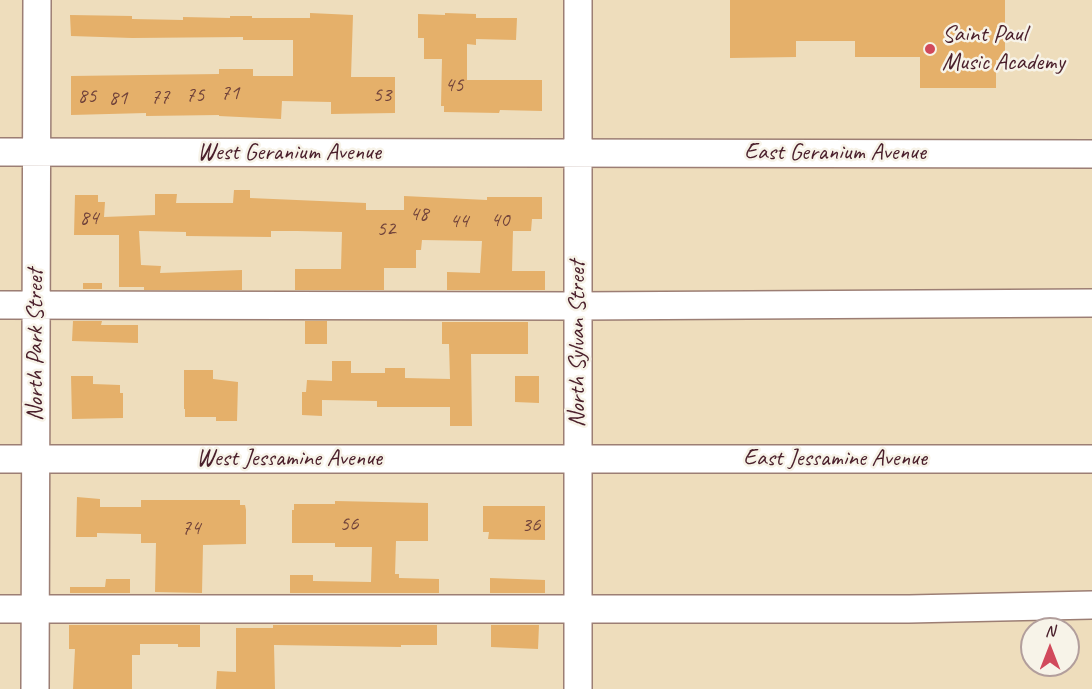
<!DOCTYPE html>
<html>
<head>
<meta charset="utf-8">
<style>
  body { margin:0 }
  #map { position:relative; width:1092px; height:689px; overflow:hidden; background:#eeddbc; font-family:Caveat,sans-serif }
  canvas { display:block }
  .north { position:absolute; left:1020px; top:617px; width:60px; height:60px; box-sizing:border-box; background:#f7f3e8; border:2px solid #b29e9c; border-radius:50%; rotate:0deg; font-size:16px; font-weight:700; line-height:24px; text-align:center; color:#4a1f2b }
  .north::after { content:''; display:block; margin:auto; width:21px; height:27px; background:#d1495b; clip-path:polygon(50% 0,100% 100%,50% 72%,0 100%) }
</style>
</head>
<body>
<div id="map">
<canvas width="1092" height="689"></canvas>
<div class="north">N</div>
</div>
<script>
const ctx = document.querySelector('canvas').getContext('2d');
ctx.lineJoin = 'round';
function paint(path, color) { ctx.fillStyle = color; ctx.fill(path, 'evenodd'); }
function strokePath(path, color, width, dash) { ctx.strokeStyle = color; ctx.lineWidth = width; ctx.lineCap = dash ? 'butt' : 'round'; ctx.setLineDash(dash || []); ctx.stroke(path); }
function write(font, color, halo, rows, align = 'center') {
  ctx.font = font + ' Caveat,sans-serif'; ctx.lineWidth = 5; ctx.setLineDash([]); ctx.textBaseline = 'middle'; ctx.strokeStyle = halo; ctx.fillStyle = color; for (const [text, x, y, turn = 0] of rows) {
    ctx.save(); ctx.translate(x, y); ctx.rotate((+turn || 0) * Math.PI / 180); ctx.textAlign = isNaN(turn) ? turn : align; if (halo) ctx.strokeText(text, 0, 0); ctx.fillText(text, 0, 0); ctx.restore();
  }
}
paint(new Path2D(`
  M730 0H1005V60H996V88H920V57H855V41H796V57L730 58Z
  M310 13 353 15 351 77H395V113L331 114V102L282 101 281 119 219 116V115L146 116V113L71 115V76L219 74V69H253V76H293V40H243V37L132 38 71 36 70 15 132 16V19L183 20V17L230 18V16H252V18H310Z
  M445 13 476 14V18H517L516 40 476 39V45L467 44V80H542V111L500 110 499 113 444 112V106H441L442 59H424V38H418V14L445 15Z
  M234 190H250V198L366 203V210H404V196L487 200V197H542V219H532L531 231H513L512 271H545V290H447V272L480 273 482 241 422 240 421 250H416V268H384V290H295V269H341L342 232 297 231H271V237L186 236V232L139 231 141 265 161 266 160 273 242 270V290H144V287H119V235H74L75 195H98V202H105L104 217 155 215V194H177L176 203H233Z
  M83 283H102V289H83Z
  M73 321H102L101 325H138V343L72 341Z
  M305 321H327V344H305Z
  M442 322H528V354H471L472 426H450V407H377V401L322 400V416L302 415V392H306L307 380 332 381V361H351V373H385V368H405V378L450 379 449 344H442Z
  M184 370H213V379L238 382 237 421H216V417H185V409H184Z
  M71 376H93V384L120 385V393H123V418L72 419Z
  M515 376H539V403L515 402Z
  M77 497 100 499V507H141V500H240V505H245L246 510V544L203 545 202 593 155 592 156 543H141V534L97 533V537H76Z
  M335 501 428 503V541H396L395 574H399V578L439 579V593H290V575H313V581L371 582 372 547H335V543H292V510H294V504H335Z
  M483 506H545V540L488 539 489 532H483Z
  M490 578 545 580V593H490Z
  M106 579H130V593H70V587H105Z
  M69 625H200V647H178V644H140V655H132V689H73L75 649H69Z
  M273 625H437V645H401V647L274 645 275 689H216L217 671 236 672V628H273Z
  M491 625H539L538 649 491 647Z`), '#e5b06a');
const minor = new Path2D(`
  M578 0V689
  M0 152 1092 154
  M0 305 578 306 1092 303
  M0 459H1092
  M0 609H909L1092 605
  M35 689 37 0`);
strokePath(minor, '#9c7e74', 30);
strokePath(minor, '#fff', 27);
for (const [x, y, r, color] of [
  [930,49,6,"#d1495b"]
]) { const dot = new Path2D(); dot.arc(x, y, r, 0, 2 * Math.PI); ctx.fillStyle = color; ctx.fill(dot); strokePath(dot, '#f7f3e8', 2); }
write('21px', '#71433b', null, [
  ["45",454,85],
  ["71",230,93],
  ["75",195,95],
  ["53",382,95],
  ["85",87,96],
  ["77",160,97],
  ["81",118,98],
  ["48",419,214],
  ["84",89,218],
  ["40",500,220],
  ["44",459,221],
  ["52",386,229],
  ["56",349,524],
  ["36",531,525],
  ["74",191,528]
]);
write('24px', '#4a1f2b', '#f7f3e8', [
  ["Saint Paul",942,35],
  ["Music Academy",942,63]
], 'left');
write('24px', '#4a1f2b', '#f7f3e8', [
  ["West Geranium Avenue",289,153],
  ["East Geranium Avenue",835,153],
  ["North Sylvan Street",578,344,-90],
  ["North Park Street",36,345,-90],
  ["West Jessamine Avenue",289,459],
  ["East Jessamine Avenue",835,459]
]);
</script>
</body>
</html>
